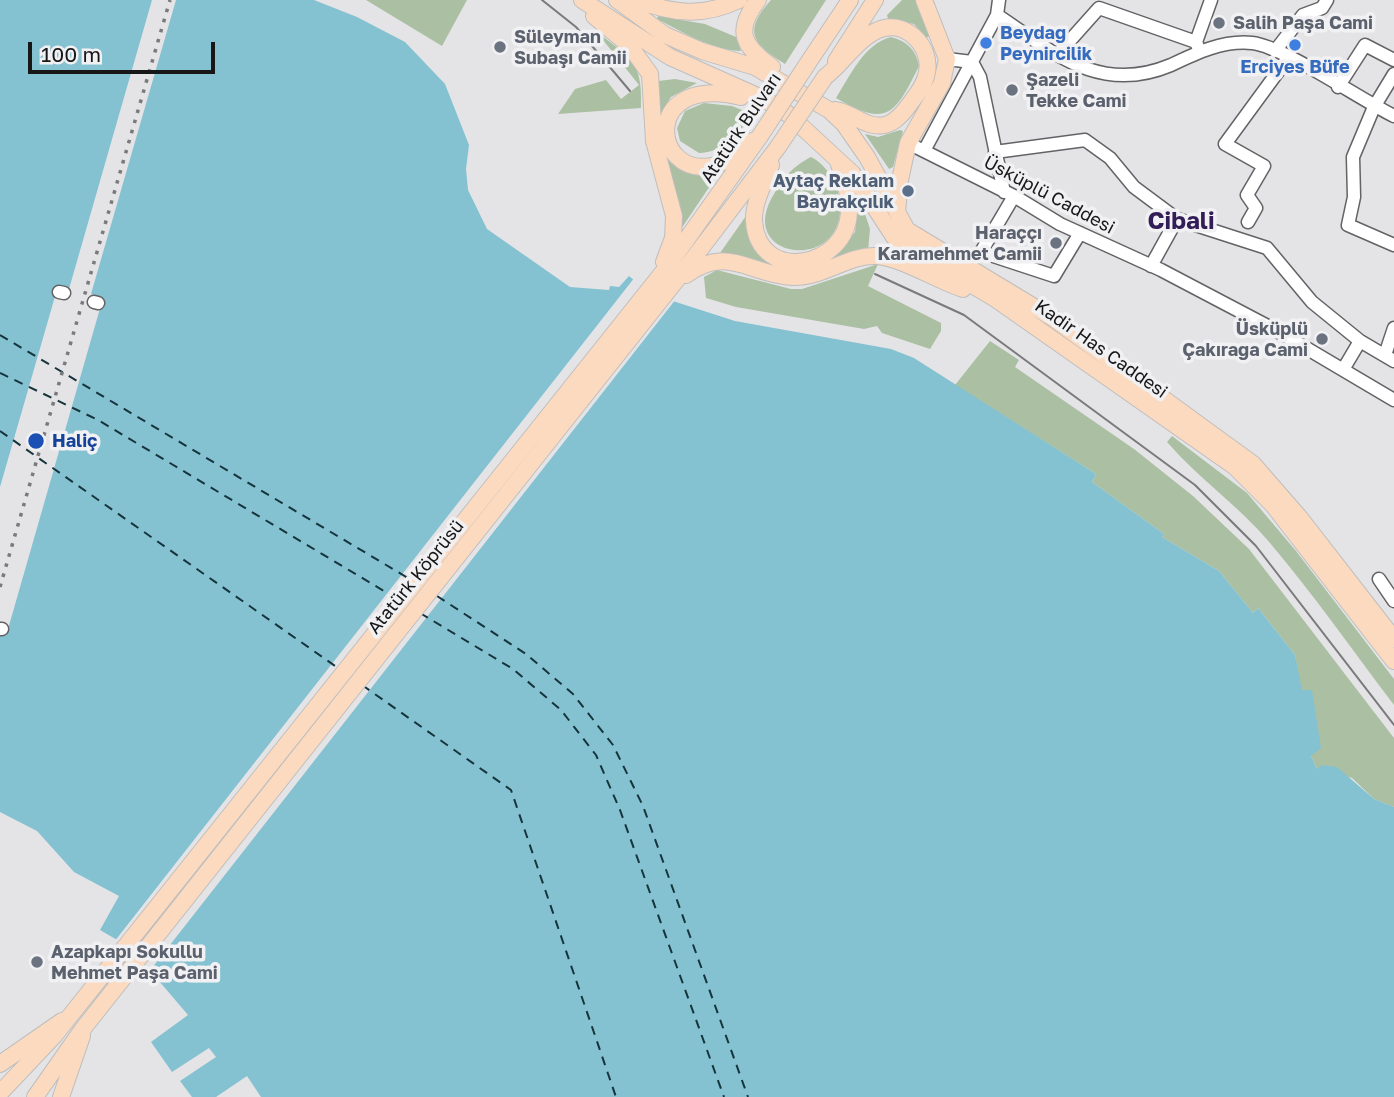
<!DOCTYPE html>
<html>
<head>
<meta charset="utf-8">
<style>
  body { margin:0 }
  #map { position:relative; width:1394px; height:1097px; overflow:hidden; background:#e4e4e7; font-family:"Golos Text",sans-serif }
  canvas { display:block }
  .scale { position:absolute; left:28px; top:42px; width:187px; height:32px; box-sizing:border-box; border:4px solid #171718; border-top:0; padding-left:9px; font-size:21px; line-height:24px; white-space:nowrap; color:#171718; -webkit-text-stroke:5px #f1f1f4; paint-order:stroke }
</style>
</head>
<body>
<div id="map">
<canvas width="1394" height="1097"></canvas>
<div class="scale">100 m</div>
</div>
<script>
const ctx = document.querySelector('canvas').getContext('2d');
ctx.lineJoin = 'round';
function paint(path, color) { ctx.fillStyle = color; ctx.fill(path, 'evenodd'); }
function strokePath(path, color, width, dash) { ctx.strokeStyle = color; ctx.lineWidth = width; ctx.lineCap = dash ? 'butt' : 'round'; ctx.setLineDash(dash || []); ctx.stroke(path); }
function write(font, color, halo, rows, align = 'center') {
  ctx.font = font + ' "Golos Text",sans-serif'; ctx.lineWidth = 7; ctx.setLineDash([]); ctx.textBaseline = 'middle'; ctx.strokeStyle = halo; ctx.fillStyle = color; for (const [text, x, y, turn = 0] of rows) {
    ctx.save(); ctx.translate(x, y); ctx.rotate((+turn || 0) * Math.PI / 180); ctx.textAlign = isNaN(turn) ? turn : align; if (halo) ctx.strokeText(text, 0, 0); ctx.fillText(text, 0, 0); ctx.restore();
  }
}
paint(new Path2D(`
  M366 0H467L442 46Z
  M771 0H826L785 64C753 44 742 32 771 0Z
  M902 0H915L934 37H926L914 24 888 19 887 15Z
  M658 16 705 24 736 37 741 51C713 51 681 31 657 19Z
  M595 30C630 59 643 59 641 108L558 114 575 89 606 80 621 99 639 85Z
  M891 37C907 41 916 50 919 66 895 115 887 128 836 98 850 76 864 44 891 37Z
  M675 79 697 83 671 97 659 117 658 81Z
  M704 103 732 106 752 114C740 133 723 153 699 153L680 141 677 128 685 111Z
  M900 130 903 131 893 167 889 169 865 134 878 137Z
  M664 152 720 171 681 229 680 205Z
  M811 157C826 164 838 184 840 201 847 275 733 260 774 194 785 176 792 167 811 157Z
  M858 202H861L870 229 868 251 829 263 855 232Z
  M746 216C748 239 756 255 776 266L720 253Z
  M878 264 868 286 941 323V331L930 349 882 333 877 326 864 329 736 307 706 298 704 277 717 270 791 289H802Z
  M990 341 1019 360 1015 367 1134 449 1193 496 1249 549 1394 738V807L1374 799 1352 778 1317 769 1311 756 1295 655 1258 608 1253 613 1219 571 1162 537 1164 534 1092 482 1096 474 955 385Z
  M1172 436 1247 493 1296 551 1394 679V705C1353 651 1314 595 1270 543 1239 506 1199 479 1167 442Z`), '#abc0a3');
paint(new Path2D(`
  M0 0H314L357 17 405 42 445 84 469 145 466 169 468 190 487 229 570 287 609 290 610 286 619 287 629 276 651 294 735 321 891 349 914 358 1096 474 1092 482 1164 534 1162 537 1219 571 1253 613 1258 608 1295 655 1302 690H1312L1321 748 1311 756 1317 769 1322 765 1337 767 1374 799 1394 807V1097H261L247 1076 216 1097H192L180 1081 216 1057 209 1048 172 1072 151 1042 188 1015 131 948 100 930 119 896 74 872 37 831 0 812Z`), '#84c1d1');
paint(new Path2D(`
  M152 0H176L91 294 103 298 6 636 0 634V487L58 286 69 289Z
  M635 277 653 291 676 299 148 973 128 951 114 942Z`), '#e4e4e7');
strokePath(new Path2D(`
  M0 335 408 578
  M0 373 98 420 394 597
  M0 431 338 668
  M437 596 526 654 573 694 613 745 643 806 748 1097
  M420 613 513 669 561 710 596 755 620 810 724 1097
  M362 685 511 790 616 1097`), '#16343c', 2, [9, 7]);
const minor = new Path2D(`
  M997 15C1054 53 1100 95 1171 65 1196 53 1223 40 1252 43 1283 46 1361 100 1394 116
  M1196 42 1211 0
  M1275 51 1303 15 1322 8 1327 0
  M1057 55 1099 8 1196 42 1200 52
  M947 59 972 62 980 77 1004 192
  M1394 74 1374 107 1353 157 1354 197 1348 225 1394 245
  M1338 87 1365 45 1394 60
  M908 143 1014 196 1060 224 1161 270 1279 332 1394 400
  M925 149 997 15 999 0
  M995 152 1085 140 1110 158 1134 187 1177 219 1267 248 1312 302 1360 341 1394 361
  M1014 196 981 252 1054 276 1080 233
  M1248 222 1256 208 1247 195 1264 166 1225 144 1288 58
  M1151 266 1177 219
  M59 292 64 293
  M94 302 98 303
  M1385 355 1394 328
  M1344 368 1360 341
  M1379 579 1394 601
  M0 629H2`);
const major = new Path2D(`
  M582 0 670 57 762 98 788 114 853 174 896 240 994 298 1235 467 1273 505 1394 661
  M617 0 665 35 702 51 755 67 829 110 844 124 867 157 907 230 1054 319 1253 464 1300 518 1394 639
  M637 0C672 14 704 17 739 0
  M758 0C734 31 743 46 772 67
  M594 16 629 45 650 74 654 141 674 216 673 238 664 262
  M836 61 875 0
  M806 66 850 0
  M825 77C842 64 857 40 876 31 903 17 932 45 927 72 925 85 916 95 909 105 903 113 895 123 885 125 866 129 852 112 835 110
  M741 97C641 73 652 177 711 166 726 164 740 150 752 141
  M771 165C765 182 753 203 754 221 758 284 847 269 849 212 850 195 844 180 839 164
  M897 212 900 180 908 143 942 83 947 59 924 0
  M686 275C728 244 750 275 793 277 823 278 849 254 877 256 902 258 938 281 963 289
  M0 1064 62 1021
  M0 1093 54 1036 667 267 760 136
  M35 1097 82 1030 686 268 778 147
  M61 1097 82 1036`);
strokePath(minor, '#636366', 15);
strokePath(major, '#bebebe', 18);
strokePath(minor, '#fff', 12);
strokePath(major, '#fbdabf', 16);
strokePath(new Path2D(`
  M542 0 576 27 630 91
  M875 274 964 315 1195 485 1256 546 1394 725`), '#7a7a7c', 2);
strokePath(new Path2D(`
  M0 587 170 0`), '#7a7a7c', 3.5, [3.5, 7]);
const majorBridge = new Path2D(`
  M760 136 806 66
  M778 147 825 77`);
strokePath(majorBridge, '#bebebe', 18, []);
strokePath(majorBridge, '#fbdabf', 16);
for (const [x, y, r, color] of [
  [1219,23,7,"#6b7280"],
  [986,43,7,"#3f7fe0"],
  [1295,45,7,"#3f7fe0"],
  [500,47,7,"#6b7280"],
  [1012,90,7,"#6b7280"],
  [908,191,7,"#5c6f8a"],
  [1056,243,7,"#6b7280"],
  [1322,339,7,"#6b7280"],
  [36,441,9,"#1a4fb4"],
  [37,962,7,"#6b7280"]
]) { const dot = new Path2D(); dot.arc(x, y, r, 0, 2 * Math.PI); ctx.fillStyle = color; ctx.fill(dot); strokePath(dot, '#f1f1f4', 2.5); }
write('bold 18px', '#5b616d', '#f1f1f4', [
  ["Salih Paşa Cami",1233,23],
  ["Süleyman",514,37],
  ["Subaşı Camii",514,58],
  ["Şazeli",1026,80],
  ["Tekke Cami",1026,101],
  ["Haraççı",1042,233,"right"],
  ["Karamehmet Camii",1042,254,"right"],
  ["Üsküplü",1308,329,"right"],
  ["Çakırağa Cami",1308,350,"right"],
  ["Azapkapı Sokullu",51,952],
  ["Mehmet Paşa Cami",51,973]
], 'left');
write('bold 18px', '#366cbe', '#f1f1f4', [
  ["Beydağ",1000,33],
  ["Peynircilik",1000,54],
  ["Erciyes Büfe",1295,67,"center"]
], 'left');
write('18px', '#171718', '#f1f1f4', [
  ["Atatürk Bulvarı",741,128,-56],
  ["Üsküplü Caddesi",1049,195,28],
  ["Kadir Has Caddesi",1101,349,35],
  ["Atatürk Köprüsü",416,577,-51]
]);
write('bold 18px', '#4e5e75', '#f1f1f4', [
  ["Aytaç Reklam",894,181],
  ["Bayrakçılık",894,202]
], 'right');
write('bold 18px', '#164399', '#f1f1f4', [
  ["Haliç",52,441]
], 'left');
write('bold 24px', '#331d56', '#f1f1f4', [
  ["Cibali",1181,221]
]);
</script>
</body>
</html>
